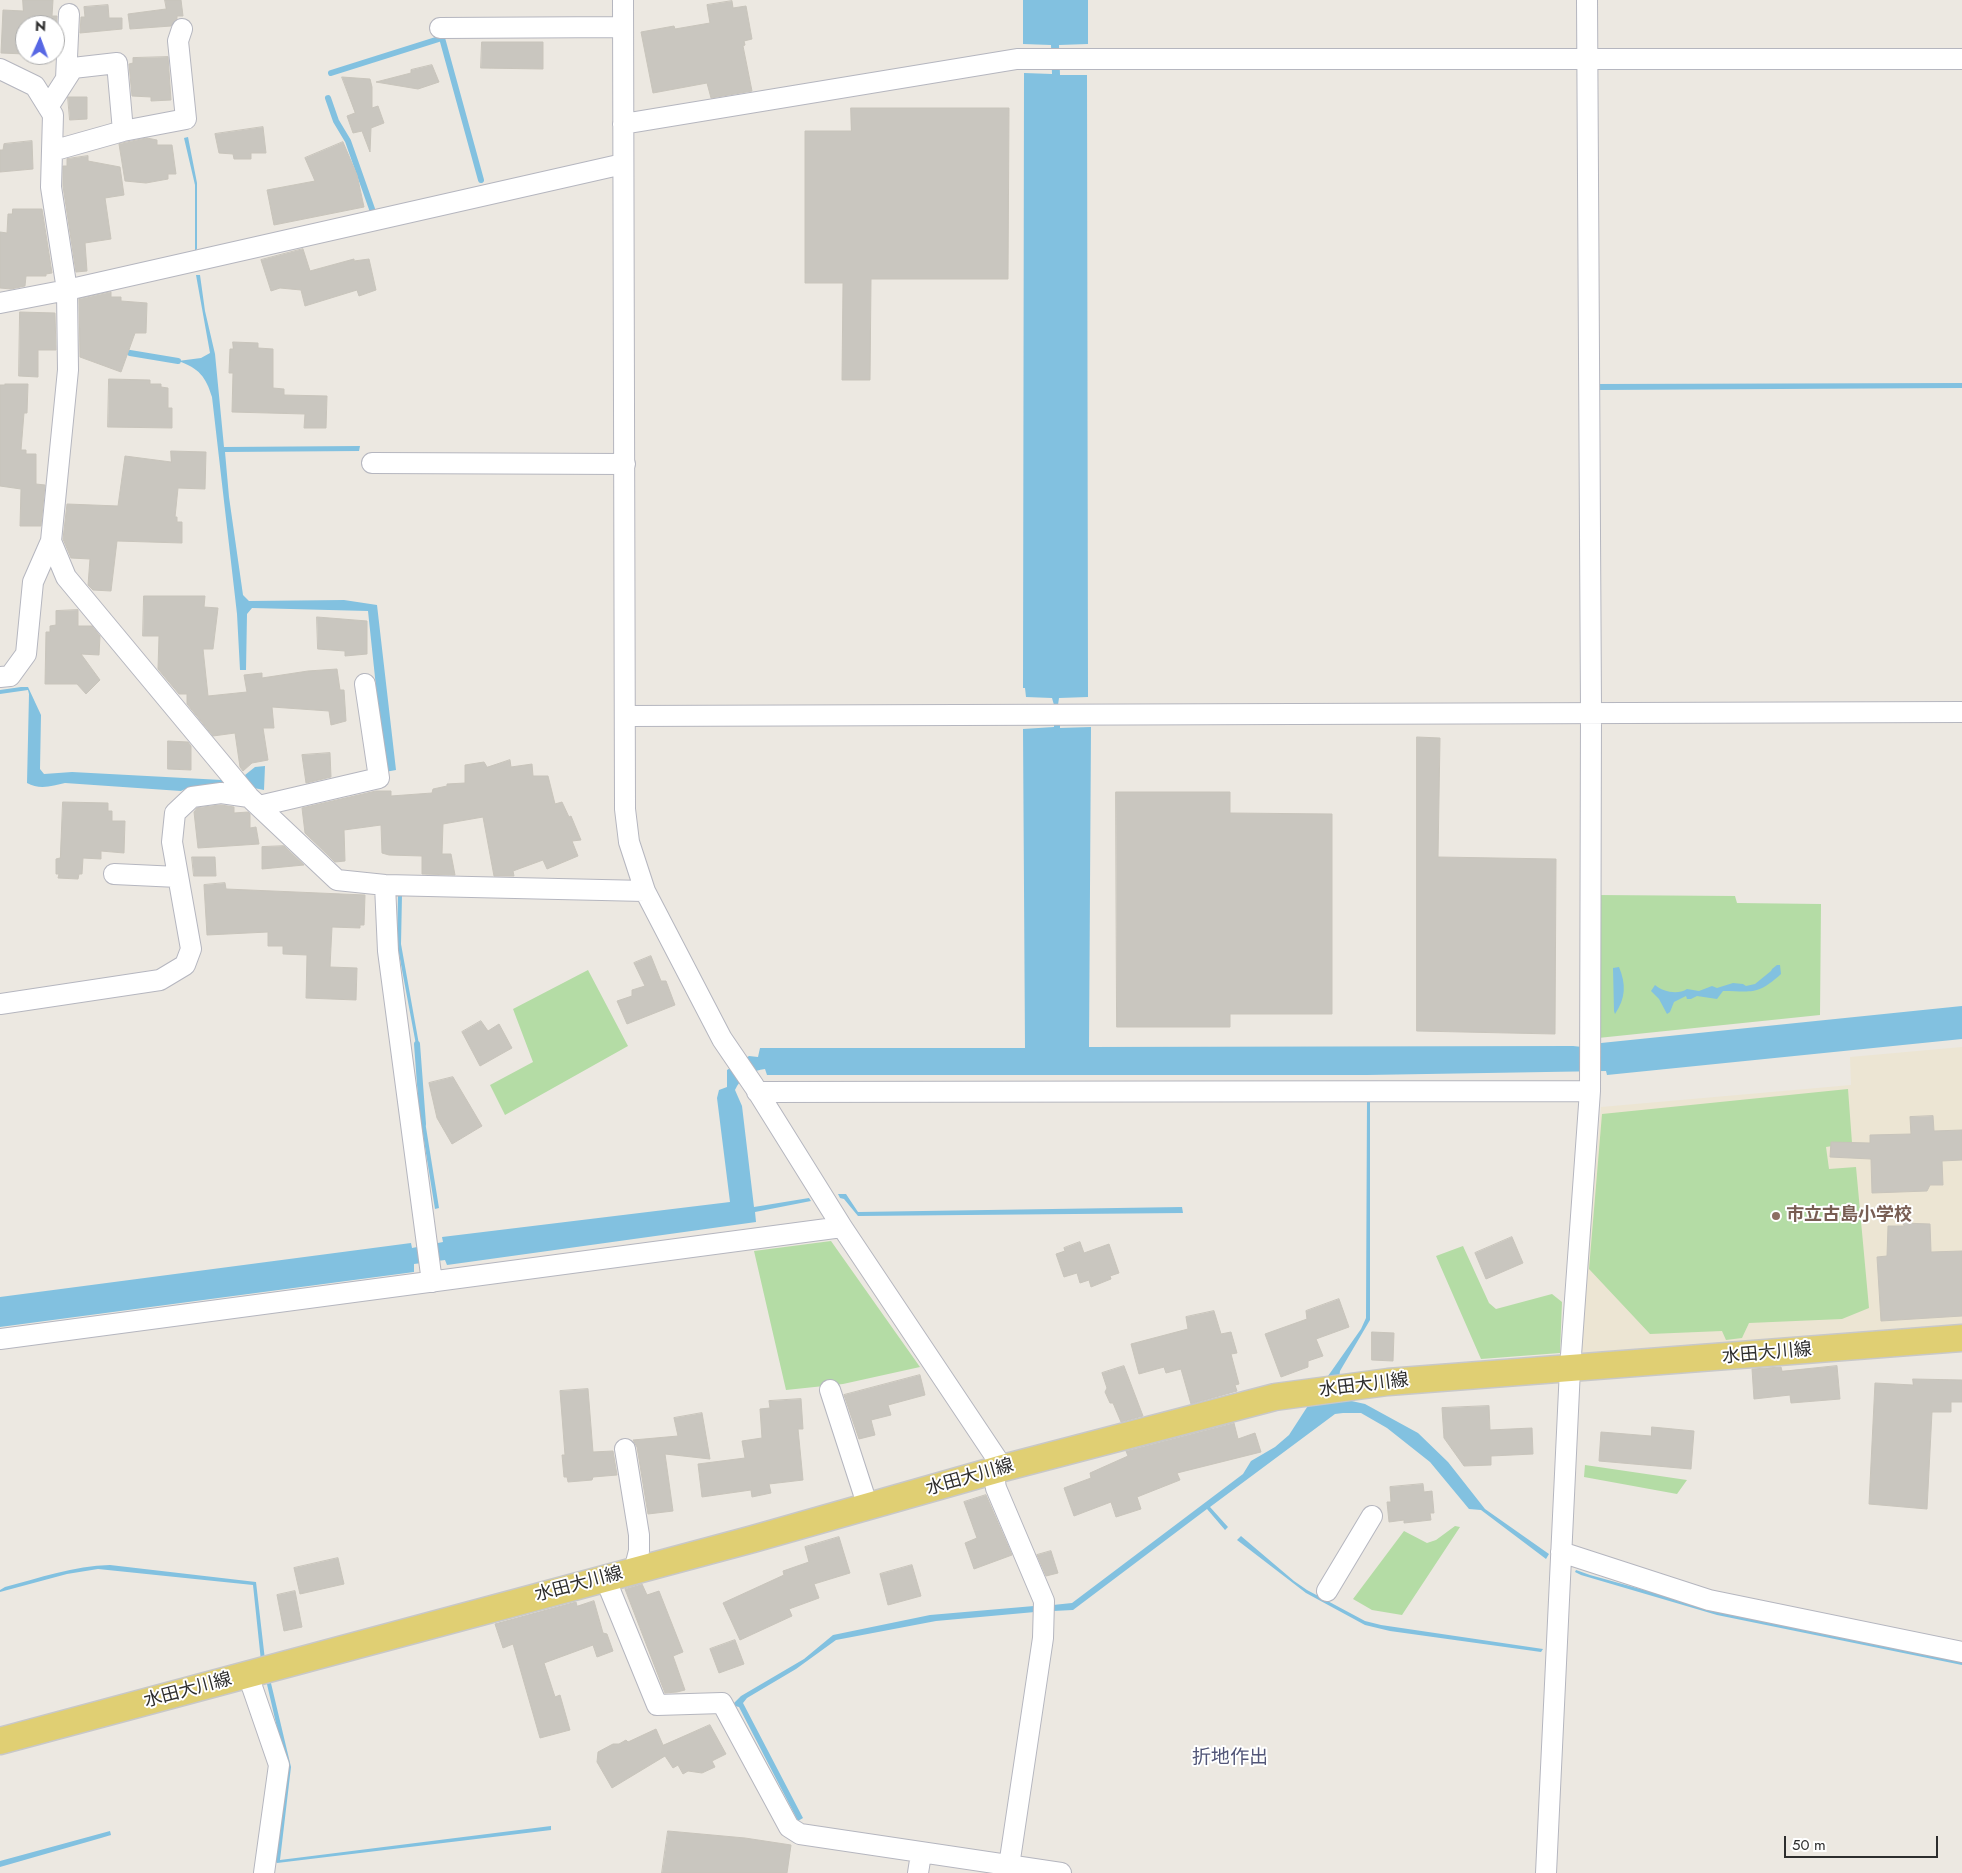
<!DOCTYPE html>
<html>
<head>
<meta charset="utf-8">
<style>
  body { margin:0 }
  #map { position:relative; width:1962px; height:1873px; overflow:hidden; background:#ece8e1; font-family:Jost,sans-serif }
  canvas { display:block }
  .north { position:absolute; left:15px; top:15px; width:50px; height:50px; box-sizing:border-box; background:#fff; border:1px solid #ababab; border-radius:50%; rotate:2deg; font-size:14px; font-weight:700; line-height:20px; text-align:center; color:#2d2d2d }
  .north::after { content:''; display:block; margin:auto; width:18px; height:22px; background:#5767e4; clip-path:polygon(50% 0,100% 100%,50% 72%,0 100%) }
  .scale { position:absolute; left:1784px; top:1836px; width:154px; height:22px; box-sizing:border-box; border:2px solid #2d2d2d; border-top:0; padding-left:6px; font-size:15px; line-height:18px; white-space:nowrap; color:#2d2d2d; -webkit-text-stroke:4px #fff; paint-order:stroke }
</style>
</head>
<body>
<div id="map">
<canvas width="1962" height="1873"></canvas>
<div class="north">N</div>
<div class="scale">50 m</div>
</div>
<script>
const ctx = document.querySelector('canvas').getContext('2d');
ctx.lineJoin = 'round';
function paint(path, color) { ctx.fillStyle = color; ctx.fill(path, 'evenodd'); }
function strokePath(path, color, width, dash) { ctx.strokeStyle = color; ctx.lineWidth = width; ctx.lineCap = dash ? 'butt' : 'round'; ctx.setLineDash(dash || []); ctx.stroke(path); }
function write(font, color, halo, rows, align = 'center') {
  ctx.font = font + ' Jost,"Noto Sans JP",sans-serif'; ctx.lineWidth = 4; ctx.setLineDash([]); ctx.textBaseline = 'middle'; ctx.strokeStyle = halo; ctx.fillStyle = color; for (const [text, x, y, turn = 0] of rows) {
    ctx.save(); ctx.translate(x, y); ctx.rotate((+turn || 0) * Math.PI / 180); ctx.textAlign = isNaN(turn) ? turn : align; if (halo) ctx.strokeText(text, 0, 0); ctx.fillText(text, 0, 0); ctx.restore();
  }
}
paint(new Path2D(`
  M1962 1047V1325L1579 1355 1601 1107 1851 1085 1850 1057Z`), '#ece5d3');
paint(new Path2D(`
  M1597 895 1735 896 1737 903 1821 904 1820 1015 1598 1038Z
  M588 970 628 1046 505 1115 490 1085 533 1062 513 1009Z
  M1848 1089 1852 1143 1826 1147 1829 1169 1856 1167 1869 1308 1842 1319 1749 1323 1742 1338 1726 1340 1722 1331 1650 1334 1589 1269 1602 1114Z
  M831 1241 920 1367 843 1384 786 1390 754 1251Z
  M1463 1246 1489 1303 1496 1309 1552 1294 1562 1302 1560 1353 1481 1359 1436 1256Z
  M1585 1465 1687 1480 1677 1494 1584 1477Z
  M1455 1526 1460 1527 1402 1615 1372 1610 1353 1599 1404 1531 1427 1543 1436 1540Z`), '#b4dca5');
paint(new Path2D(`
  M1023 0H1088V44L1059 45 1060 75H1087L1088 697 1059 698 1058 705H1054L1052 698 1026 697 1025 688H1023L1024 73 1052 74 1051 45 1023 44Z
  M188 137 197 183V249L195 251V185L184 138Z
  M196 275H200L205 311 215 354 224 447 360 446 359 451 225 452 229 497 243 595 249 601 344 600 377 605 396 770 385 772 368 611 252 608 247 614 246 670H240L237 614 212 397C206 377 199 368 178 361L201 358 210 353Z
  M1962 383V388L1598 390 1597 384Z
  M21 687H28L41 715 40 769 44 774 72 772 222 780 247 779 245 775 255 767 265 766 264 790C241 785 202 781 181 791L65 783C53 786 39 790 27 783L29 694 28 690 0 694V690Z
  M1054 723H1060V728L1091 727 1089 1047 1573 1046 1601 1049V1043L1962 1006V1039L1607 1075 1606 1071 1367 1075H767L765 1069C753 1070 740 1078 735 1090L742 1106 754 1207 809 1198 811 1201 755 1212 756 1222 447 1265 445 1260 414 1264V1272L0 1327V1297L411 1243 412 1248 443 1242 442 1237 730 1202 717 1098 719 1090 727 1087V1070L749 1056 758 1057 760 1048H1025L1023 729 1054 727Z
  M398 895H402L401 944 420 1050H417L397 943Z
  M1777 965H1780L1781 974C1757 996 1751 991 1723 991L1717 999 1697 996 1691 999H1687L1686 996 1674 1002 1670 1012 1667 1014 1659 999 1651 991 1655 985C1663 992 1678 995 1687 989L1699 991 1712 986 1717 988 1733 983 1743 984 1746 986 1755 984 1771 971 1772 969Z
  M1619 967C1626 984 1626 998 1615 1014L1614 1011 1613 968Z
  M1367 1099H1370V1320L1340 1371 1338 1386 1347 1400 1365 1404 1418 1433 1448 1462 1485 1509 1549 1554 1546 1559 1481 1510 1469 1509 1430 1462 1387 1428 1361 1413H1343L1335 1414 1210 1507 1228 1527 1225 1530 1207 1509 1073 1610 1053 1611V1605L1072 1603 1243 1474 1251 1461 1275 1447 1289 1435 1311 1401 1327 1400 1328 1376 1361 1329 1366 1318Z
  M424 1115 439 1208 435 1209 420 1116Z
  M838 1194H846L858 1212 1182 1207 1183 1213 858 1216 844 1199 840 1198Z
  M1241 1536 1294 1581 1307 1590 1365 1621 1381 1625 1543 1649 1541 1652 1390 1631 1365 1625 1306 1593 1237 1540Z
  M110 1565 256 1582 265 1660 261 1661 253 1585 98 1569 67 1574 0 1592V1590L5 1587C39 1578 74 1566 110 1565Z
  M1576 1570 1590 1575 1691 1603 1962 1661V1665L1717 1615 1581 1575 1575 1572Z
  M1034 1606 1035 1612 936 1621 836 1640 796 1669 747 1698 743 1703 803 1818 798 1821 739 1707 735 1706 734 1703 741 1696 804 1659 833 1635 930 1615Z
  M270 1679 291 1767 280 1860 551 1826V1830L277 1863 275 1861 288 1775 266 1680Z
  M110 1831 111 1835 101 1838 0 1867V1861Z`), '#82c1e0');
strokePath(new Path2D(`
  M331 73 442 38 481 180
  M328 98 336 121 348 141 372 209
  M130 353 178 361
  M417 1044 423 1124`), '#82c1e0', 6);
const building = new Path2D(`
  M23 0H53L52 16H57L55 55V25H25V54L1 53 3 10 23 11Z
  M165 0H181L183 16H177V19L171 26 130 29 128 14 166 9Z
  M732 1 733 8 746 6 752 39 744 41 745 45 743 46 752 91 711 98 707 83 653 93 641 32 674 26 675 29 710 23 707 5Z
  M108 5 109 18H122V29L80 33 81 17H85L84 7Z
  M482 42H543V69L481 68Z
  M168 57 171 100 151 101V97L132 96 129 64 133 63V58Z
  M432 65 439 82 418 89 376 82 411 73V70Z
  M342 77 370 79 372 87V108L378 106 384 123 371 128 370 152 362 131 353 133 347 116 355 113Z
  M68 97H87V119L70 120Z
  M851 108H1009L1008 279H871L870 380H842L843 283H805V131H851Z
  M263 127 266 153H251V159H234L233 154 219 153 215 134Z
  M147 138 157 140V145H172L176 174H168V179L146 183 125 181 119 144Z
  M32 141 33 169 0 172V150H3L4 144Z
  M343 142 357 175 364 207 274 225 267 190 315 181 305 158Z
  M88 156V161L120 167 124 195 105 198 111 239 85 243 87 271 76 272 63 186V166H67V159Z
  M13 209H42L52 273 46 274V276H26L25 286 11 289 0 288V232L7 233 8 214H12Z
  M303 249 310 271 354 259V261L369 259 376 290 359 296 357 290 305 306 301 290 280 288 271 291 261 260Z
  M111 292V297H121V301L147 303 146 333H135L121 372 80 357 79 299Z
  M20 312 55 313 56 350H38V377L19 376Z
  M233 342 258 343V348L273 349V388L284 389V395L327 396 326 428H304L305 414 232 412 233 373H229L230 349H233Z
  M109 379 150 380V384H161V387L168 388V408H172V428L108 427Z
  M5 384H28L27 413H24L21 450H26V454H36V484L45 485 41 526H20L21 489 0 486V385H5Z
  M171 451 206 452 205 489 178 488 175 517H177V522H182V543L117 541 111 591 93 590 88 585 90 559 71 558 63 539 67 504 118 506 125 456 171 462Z
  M144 596H205L204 607 218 608 213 649H203L208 696 247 692 244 675 262 673V678L308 671 337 669 340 690H344L346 721 331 725 329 711 272 707 274 728H263L268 760 252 763 243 771 240 767 235 733 213 736 187 704V694H179L158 669 159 636H143Z
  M78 610V626H92L100 636 99 655 81 654 100 680 86 694 77 684H45L46 632H50V626L56 625V611Z
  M317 617 367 621V654L345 656V651L318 649Z
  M1417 737 1440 738 1438 857 1556 859 1555 1034 1417 1031Z
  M168 741 188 742 191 746V770L168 769Z
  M330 753 331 777 306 783 302 755Z
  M510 760 511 767 532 764 533 776H548L555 804 562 802 569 817 571 816 581 840 572 841 578 856 547 869 543 860 513 871 514 876H494L483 817 443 824 442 854H451L455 875 422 874V856L389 855 382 853 381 825 344 830 345 861 335 862 305 833 302 808 376 791H391V796L432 793 433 789 447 786V784L465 783V765L484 762 487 767Z
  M1116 792H1230V813L1332 814V1014H1230V1027H1117Z
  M63 802 108 803V811H112V821H125L124 853 101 851V859L83 858 82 874H79L78 879 58 878 59 874H56V859L60 858Z
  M221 805 234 807V813L248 812 250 814V828L256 827 259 844 198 848 194 812 197 808Z
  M284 846 304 865 262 869V847Z
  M192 857H215L216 876H194Z
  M225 883 226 889 365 895 364 925H360V928L332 927 330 967 357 968 356 1000 306 998 307 955 283 954V946H268V932L207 935 204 885Z
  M651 956 661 981H666L675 1005 627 1024 617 1001 632 996V990L645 986 634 963Z
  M481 1021 488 1031 499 1024 512 1048 480 1066 462 1032Z
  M453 1077 482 1126 452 1144 437 1118 429 1083Z
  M1933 1116 1934 1131 1962 1130V1160L1942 1161 1943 1185H1930L1927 1191 1872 1193 1871 1159 1830 1157 1831 1142 1870 1143V1135L1911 1134 1910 1117Z
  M1903 1223 1930 1224 1931 1252 1962 1251V1316L1881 1321 1877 1257 1887 1256 1888 1226H1904Z
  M1512 1237 1523 1263 1486 1279 1475 1253Z
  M1080 1242 1084 1253 1109 1244 1119 1273 1110 1276 1111 1279 1091 1287 1089 1280 1080 1283 1077 1273 1064 1277 1056 1254 1065 1251 1064 1248Z
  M1339 1299 1349 1327 1316 1339 1323 1356 1308 1361V1367L1281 1377 1265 1334 1307 1319 1306 1311Z
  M1214 1311 1221 1334 1231 1332 1237 1353 1231 1354 1239 1384 1235 1385 1237 1391 1191 1404 1181 1369 1166 1373 1164 1367 1139 1374 1131 1344 1188 1329 1186 1317Z
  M1372 1332 1394 1333 1393 1361 1372 1360Z
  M1124 1366 1143 1416 1121 1422 1113 1403H1110L1105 1392 1107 1388 1102 1373Z
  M1837 1366 1840 1399 1791 1403 1790 1395 1754 1399 1752 1369 1781 1367 1782 1371Z
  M920 1375 925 1395 888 1405 891 1415 871 1420 875 1435 859 1439 844 1395Z
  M1913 1379 1962 1380V1402H1951V1412H1932L1927 1509 1869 1504 1875 1383 1913 1385Z
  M588 1389 593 1452 613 1451 617 1475 593 1477 592 1480 568 1482 567 1477H564L562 1455H565L560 1391Z
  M801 1399 803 1429H798L803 1480 769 1484 771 1493 752 1497 751 1490 702 1497 698 1464 745 1458 742 1441 762 1438 760 1409 770 1408 769 1401Z
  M1489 1406 1490 1430 1532 1428 1533 1454 1491 1456V1465L1464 1466 1444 1438 1442 1408Z
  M702 1413 710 1459 665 1454 673 1511 648 1514 637 1447 633 1440 678 1436 674 1418Z
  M1234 1423 1238 1439 1255 1433 1261 1452 1177 1473 1180 1480 1137 1497 1141 1509 1116 1517 1111 1502 1074 1516 1064 1488 1091 1478 1090 1473 1128 1456 1126 1451Z
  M1652 1427 1694 1431 1691 1469 1599 1461 1601 1432 1651 1436Z
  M1423 1484 1424 1492 1432 1491 1434 1513H1430L1431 1520 1404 1523V1520L1389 1522 1387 1502H1391L1390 1487Z
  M986 1495 1012 1555 974 1569 965 1543 977 1538 964 1502Z
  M839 1537 850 1573 814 1584 819 1598 789 1609 792 1616 740 1640 723 1603 784 1575 783 1571 809 1562 805 1547Z
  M1051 1551 1058 1573 1046 1576 1037 1555Z
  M338 1558 344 1584 300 1594 294 1568Z
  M912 1565 921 1596 888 1605 880 1574Z
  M642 1584 647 1595 659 1591 683 1652 673 1656 685 1690 677 1692 665 1693 625 1589Z
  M295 1591 302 1627 284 1631 277 1595Z
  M594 1601 603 1633 607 1634 613 1651 597 1657 593 1645 544 1663 555 1697 560 1695 570 1730 540 1738 513 1644 503 1648 495 1624 576 1602 577 1606Z
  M735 1640 744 1664 719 1673 710 1649Z
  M710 1725 726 1754 712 1761 715 1767 702 1773 688 1771 683 1774 678 1765 673 1768 665 1756 612 1788 597 1762 598 1752 613 1744H619L626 1740 628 1742 656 1729 663 1745Z
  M668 1831 745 1838 791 1845 787 1873H662Z`);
paint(building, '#c9c6bf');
strokePath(building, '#c8c4bb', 1);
const minor = new Path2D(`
  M623 0 625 809 629 842 645 891 722 1039 754 1086 842 1227 1003 1468
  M440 28 623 27
  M0 69 35 86 53 115 51 187 67 290 68 370 51 541 33 582 26 654 10 676 0 677
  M66 79 69 14
  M48 107 73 68 117 63 123 131
  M623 124 1017 59H1962
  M52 151 123 131 186 119 178 41 182 29
  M0 303 67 290 623 164
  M372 463 625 464
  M51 541 66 577 249 797 337 880 385 885 645 891
  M626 716 1962 712
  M259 806 379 778 365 684
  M114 874 178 877
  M385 885 388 951 432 1282
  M0 1004 160 980 185 965 191 949 172 842 175 813 192 797 221 793 249 797
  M757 1092 1590 1091
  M0 1339 842 1227
  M830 1390 868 1507
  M625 1449 639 1535V1551L634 1571
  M993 1471 996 1488 1044 1601 1043 1638 1009 1866
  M1561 1552 1709 1600 1962 1652
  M605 1578 657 1705 722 1703 789 1827 800 1834 1061 1873
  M1327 1591 1372 1516
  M248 1675 279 1765 264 1873
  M918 1873 921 1854
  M1546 1873 1570 1369 1590 1091 1591 712 1587 0`);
const major = new Path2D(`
  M0 1741 753 1539 1003 1468 1275 1397 1388 1382 1962 1338`);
strokePath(minor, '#b5b6bf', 22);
strokePath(major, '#c8c8c8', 29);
strokePath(minor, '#fff', 20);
strokePath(major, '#e0cf73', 26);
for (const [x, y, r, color] of [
  [1776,1216,5,"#8d6e63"]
]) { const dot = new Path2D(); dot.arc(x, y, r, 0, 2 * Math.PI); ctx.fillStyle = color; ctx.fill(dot); strokePath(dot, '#fff', 2); }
write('bold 18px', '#785e54', '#fff', [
  ["市立古島小学校",1786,1216]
], 'left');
write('18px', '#2d2d2d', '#fff', [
  ["水田大川線",1767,1354,-5],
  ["水田大川線",1364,1386,-7],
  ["水田大川線",970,1478,-16],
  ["水田大川線",579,1585,-15],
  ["水田大川線",188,1691,-15]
]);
write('19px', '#525678', '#fff', [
  ["折地作出",1230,1758]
]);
</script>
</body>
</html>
